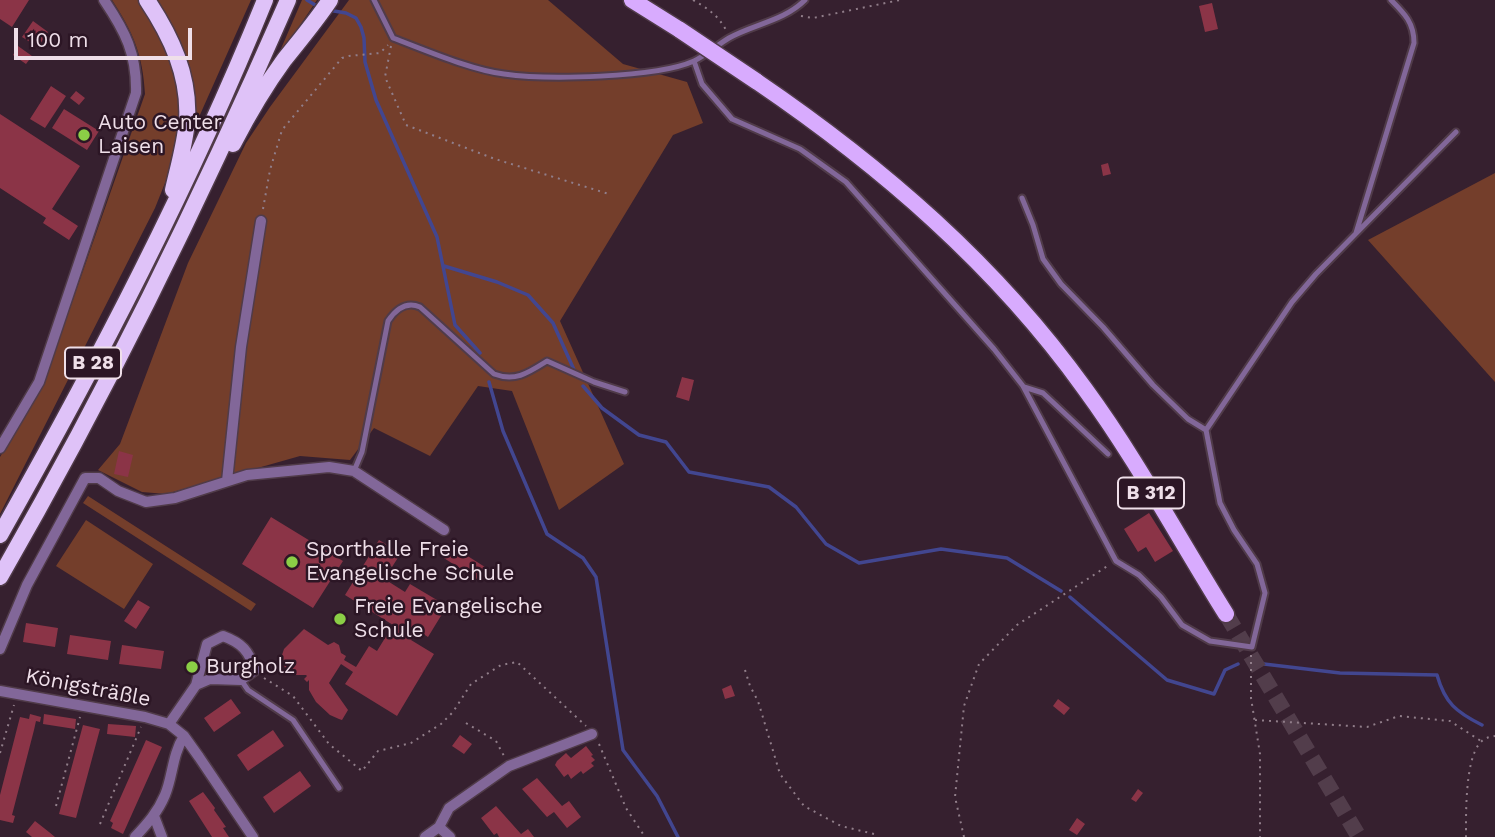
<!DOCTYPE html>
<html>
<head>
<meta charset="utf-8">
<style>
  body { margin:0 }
  #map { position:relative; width:1495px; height:837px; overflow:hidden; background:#36202f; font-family:"Work Sans",sans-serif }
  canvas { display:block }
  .scale { position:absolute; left:14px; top:28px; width:178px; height:32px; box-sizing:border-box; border:4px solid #efdfe9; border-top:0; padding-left:9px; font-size:21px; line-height:24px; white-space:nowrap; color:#efdfe9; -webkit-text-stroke:5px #2c1625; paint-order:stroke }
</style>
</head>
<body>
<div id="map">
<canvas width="1495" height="837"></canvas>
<div class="scale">100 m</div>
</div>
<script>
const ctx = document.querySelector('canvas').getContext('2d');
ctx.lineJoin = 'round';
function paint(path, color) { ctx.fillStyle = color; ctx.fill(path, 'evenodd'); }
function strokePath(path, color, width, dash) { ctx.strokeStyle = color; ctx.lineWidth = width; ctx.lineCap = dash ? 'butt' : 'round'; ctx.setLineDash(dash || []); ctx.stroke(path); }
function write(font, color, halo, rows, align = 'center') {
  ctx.font = font + ' "Work Sans",sans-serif'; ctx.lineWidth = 5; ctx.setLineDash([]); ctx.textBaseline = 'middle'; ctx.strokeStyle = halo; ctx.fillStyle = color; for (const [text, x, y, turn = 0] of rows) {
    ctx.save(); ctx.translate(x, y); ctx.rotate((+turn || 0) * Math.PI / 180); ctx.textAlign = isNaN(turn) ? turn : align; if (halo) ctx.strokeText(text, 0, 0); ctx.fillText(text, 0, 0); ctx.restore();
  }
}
paint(new Path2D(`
  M112 0H139L162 32 177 74 180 103 177 153 155 208 0 514V457L45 379 145 94C143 55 133 32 112 0Z
  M152 0H251L191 135V122Z
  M302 0H317L282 52 280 51Z
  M349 0H548L623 64 687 82 703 123 673 135 560 321 624 464 559 510 512 391 478 386 430 456 374 428 350 460 300 456 166 494 142 492 98 470 120 444 188 263 246 143 270 107Z
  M1495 173V382L1368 240Z
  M88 496 256 604 251 611 83 503Z
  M86 520 153 564 124 609 56 566Z`), '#743e2b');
strokePath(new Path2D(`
  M307 0 320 8
  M328 10 346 13 356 18 361 27 364 38 365 62 376 100 437 237 455 325 480 353
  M444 266 497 282 528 295 553 323 575 372
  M489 382 503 431 547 534 583 558 596 577 623 750 657 796 678 837
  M583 386 602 408 639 435 666 442 689 472 769 487 796 507 826 544 859 563 941 549 1007 558 1061 591
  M1070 597 1167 680 1214 694 1225 670 1238 664
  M1264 664 1340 673 1437 675C1445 703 1456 712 1482 725`), '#424690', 3.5);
paint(new Path2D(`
  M0 0H29L12 27 0 19Z
  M1212 3 1218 29 1205 32 1199 6Z
  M33 21 48 32 38 47 22 37Z
  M18 46 32 56 26 64 13 55Z
  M51 86 66 96 45 128 30 119Z
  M76 91 85 98 79 105 70 98Z
  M64 109 99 131 87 150 52 128Z
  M0 114 80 166 52 209 78 226 69 240 43 223 46 218 0 188Z
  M1108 163 1111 174 1103 176 1101 165Z
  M682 377 694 380 689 401 676 397Z
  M119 451 133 455 128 477 114 474Z
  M1149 513 1173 551 1155 562 1146 547 1138 552 1124 529Z
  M271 517 343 561 313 608 242 564Z
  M379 540 401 553 392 567 386 562 378 575 405 592 410 584 447 606 428 637 417 630 411 640 434 654 397 716 345 684 353 672 341 664 329 683 348 710 342 720 339 719 330 715 316 702 309 690V680L307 682 304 679 307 676 306 675H294L287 671 283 664 282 655 284 649 304 629 328 645 334 642 339 645 341 653 346 656 344 660 356 667 369 646 377 651 393 625 345 595Z
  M447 543 485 567 477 579 439 555Z
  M138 600 150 607 136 629 124 621Z
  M26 623 58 628 55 647 23 642Z
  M70 635 111 641 108 660 67 654Z
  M122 645 164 651 161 669 119 664Z
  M731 685 735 696 725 699 722 689Z
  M231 699 241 713 214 732 204 718Z
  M1058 699 1070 708 1064 715 1053 706Z
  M30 714 41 717 40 722 36 721 34 730 12 815 15 816 13 823 0 820V795L20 717 29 719Z
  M44 714 76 719 75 729 43 724Z
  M108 724 136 726 135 737 107 734Z
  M83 725 100 729 76 818 59 814Z
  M273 730 284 746 248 771 237 755Z
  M460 735 472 744 464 754 452 746Z
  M146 740 162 747 123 834 111 828 113 823 110 821Z
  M586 746 593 755 591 756 595 760 591 763 594 766 583 774 581 771 571 779 568 774 564 777 555 765 557 761 566 753 571 758Z
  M300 771 311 786 274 813 263 797Z
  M537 778 562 806 569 801 581 817 567 828 554 812 547 817 522 789Z
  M1138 789 1143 793 1136 802 1131 799Z
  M203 792 215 808 214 810 226 827 223 828 229 837H212L189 801Z
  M496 806 521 834 528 829 534 837H499L497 833 494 835 481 818Z
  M1077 818 1085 824 1077 835 1069 830Z
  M35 821 49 832 55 837H32L26 832Z`), '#8b3447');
strokePath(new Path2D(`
  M1226 614 1359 837`), '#523d4b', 16, [16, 8]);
const service = new Path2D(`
  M374 0 393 38C425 50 471 70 504 74 546 80 656 78 694 61 707 55 717 45 729 38 754 24 784 21 805 0
  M694 61 702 84 732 119 800 149 846 182 994 349 1023 386 1116 561 1139 575 1161 597 1182 625 1210 641 1252 647 1265 593 1257 564 1234 530 1220 503 1206 430 1292 302 1316 274 1456 132
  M1022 198 1033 225 1043 259 1061 284 1103 327 1153 385 1188 419 1206 430
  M1356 233 1414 43C1414 23 1405 14 1391 0
  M1024 387 1043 393 1108 454
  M354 471 362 452 388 321C396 309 406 301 420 307L494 374C515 382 528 373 547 361L594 382 625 392
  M241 680 248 690 293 720 339 788`);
const minor = new Path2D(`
  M0 448 39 382 136 93C137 54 125 31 104 0
  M227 481 241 347 261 221
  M0 649 27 585 85 478H99L118 491 146 502 175 498 247 475 329 467 354 471 444 530
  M0 691 145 717 169 724 184 736 199 757 253 837
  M169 724 196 685 207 644 223 636C242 643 249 651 255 670L241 680 210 679 196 685
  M154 816 162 837
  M439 827 450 837
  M135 837C147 824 158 812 165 795 173 776 172 755 184 736
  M425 837 439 827 449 808 509 766 592 734`);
const primary = new Path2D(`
  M632 0 680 30
  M756 81C881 166 996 265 1085 389 1137 460 1179 539 1226 614`);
const trunk = new Path2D(`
  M147 0C171 36 190 76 187 121 185 144 178 168 173 190
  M233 144C248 115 265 86 284 60 300 40 316 21 330 0
  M0 535C97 363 191 183 265 0
  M0 577C107 391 202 197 288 0`);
strokePath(service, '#503b49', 9);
strokePath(minor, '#503b49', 13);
strokePath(primary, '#503b49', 19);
strokePath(trunk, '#503b49', 19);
strokePath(new Path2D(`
  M693 0C707 8 718 15 726 30
  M801 16 813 18 900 0
  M391 46 385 77 406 125 495 159 609 194
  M263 209 270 170 282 130 342 58 349 56 380 53 388 45
  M1251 655V698L1260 754V837
  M745 670 750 686 758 701 780 774 804 806 841 826 874 834 877 837
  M264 678 293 696 329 744 362 771 378 751 411 743 441 724 453 712 471 684 501 665 517 662 586 726
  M1255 720 1367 727 1399 716 1450 721 1481 741
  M466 723 496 741 504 756
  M599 744 626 808 645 837
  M0 753 14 705
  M56 806 80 717
  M100 824 141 727
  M964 837 955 797 964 706 979 664 1017 625 1109 565
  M1466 837C1466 814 1465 760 1480 743 1484 738 1489 737 1495 736`), '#917e8a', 2, [2, 5]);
strokePath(service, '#826799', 5);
strokePath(minor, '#826799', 10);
strokePath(primary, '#d8abfe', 16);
strokePath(trunk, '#dfc2f8', 16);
const primaryBridge = new Path2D(`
  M680 30 756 81`);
strokePath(primaryBridge, '#503b49', 19, []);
strokePath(primaryBridge, '#d8abfe', 16);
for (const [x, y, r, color] of [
  [84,135,7,"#8bce46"],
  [292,562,7,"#8bce46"],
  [340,619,7,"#8bce46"],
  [192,667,7,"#8bce46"]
]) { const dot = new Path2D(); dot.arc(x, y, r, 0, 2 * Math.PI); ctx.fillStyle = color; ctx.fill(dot); strokePath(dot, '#2c1625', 2.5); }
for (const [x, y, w] of [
  [93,363,56],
  [1151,493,66]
]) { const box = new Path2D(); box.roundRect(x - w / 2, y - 15.5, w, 31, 5); ctx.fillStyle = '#2c1625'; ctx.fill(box); strokePath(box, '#efdfe9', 2); }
write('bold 19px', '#efdfe9', null, [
  ["B 28",93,363],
  ["B 312",1151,493]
]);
write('21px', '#efdfe9', '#2c1625', [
  ["Auto Center",98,123],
  ["Laisen",98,147],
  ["Sporthalle Freie",306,550],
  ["Evangelische Schule",306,574],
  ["Freie Evangelische",354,607],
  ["Schule",354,631],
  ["Burgholz",206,667]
], 'left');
write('21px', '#efdfe9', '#2c1625', [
  ["Königsträßle",88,688,11]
]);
</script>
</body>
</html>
